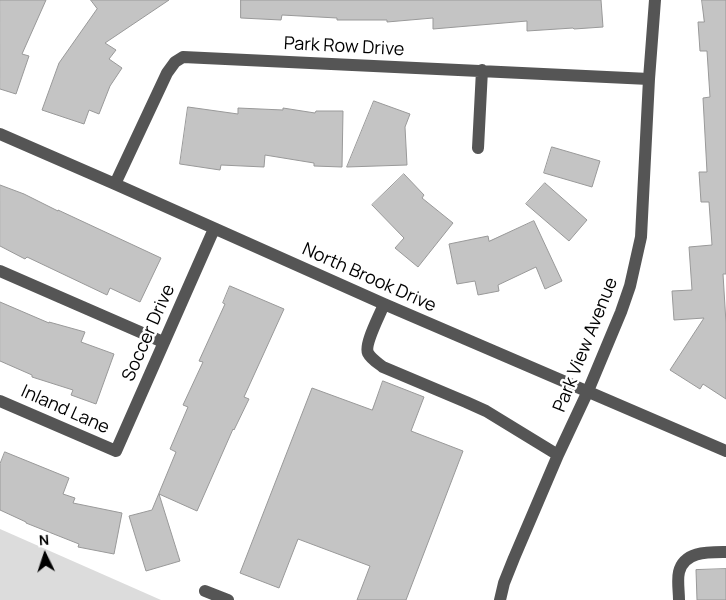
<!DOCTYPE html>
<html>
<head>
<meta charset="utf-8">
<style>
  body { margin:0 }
  #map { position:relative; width:726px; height:600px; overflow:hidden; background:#fff; font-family:Manrope,sans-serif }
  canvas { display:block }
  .north { position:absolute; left:20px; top:530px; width:50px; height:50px; -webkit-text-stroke:4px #fff; paint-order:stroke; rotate:356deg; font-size:14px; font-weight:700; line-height:20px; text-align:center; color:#000 }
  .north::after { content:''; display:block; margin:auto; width:18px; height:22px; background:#000; clip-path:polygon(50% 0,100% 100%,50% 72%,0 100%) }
</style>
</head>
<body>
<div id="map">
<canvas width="726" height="600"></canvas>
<div class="north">N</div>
</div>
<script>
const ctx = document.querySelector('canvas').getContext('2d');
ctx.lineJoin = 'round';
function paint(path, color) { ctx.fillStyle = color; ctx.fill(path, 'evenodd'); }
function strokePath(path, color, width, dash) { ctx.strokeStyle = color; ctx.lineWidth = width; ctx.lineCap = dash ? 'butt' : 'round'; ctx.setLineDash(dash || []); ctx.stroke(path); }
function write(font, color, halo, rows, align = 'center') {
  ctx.font = font + ' Manrope,sans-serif'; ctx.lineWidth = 5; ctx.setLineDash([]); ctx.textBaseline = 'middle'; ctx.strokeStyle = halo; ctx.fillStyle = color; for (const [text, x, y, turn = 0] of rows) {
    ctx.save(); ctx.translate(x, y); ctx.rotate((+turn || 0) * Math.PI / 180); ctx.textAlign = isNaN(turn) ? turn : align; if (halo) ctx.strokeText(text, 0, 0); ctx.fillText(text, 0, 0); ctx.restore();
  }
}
paint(new Path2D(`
  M0 529 161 600H0Z`), '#dcdcdc');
const building = new Path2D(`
  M0 0H46L22 54 29 56 16 94 0 89Z
  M91 0H169L105 43 116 50 109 59 122 68 110 86 99 114 89 110 84 124 42 110 59 63 97 9Z
  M241 0H601L603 27 574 29 573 28 527 31V21L433 29V18L387 22V20H337V18L282 15 281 20 241 18Z
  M702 0H726V274H723L726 323V399L703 384 700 389 670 370 704 318 674 320 672 291 692 290 689 247 712 245 709 202H701L699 172H707L703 98 710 97 707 51H700L698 22H704Z
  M374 101 410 114 405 127 407 165 347 167Z
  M188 107 238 114V108L283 110V108L315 113 316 111H343L342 167 314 166V163L265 155 264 167 221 165 220 170 180 164Z
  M552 147 600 161 592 187 544 173Z
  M404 174 424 195 422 198 453 223 418 267 395 248 404 238 372 205Z
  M545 183 587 220 569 241 526 204Z
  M0 185 24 194 58 211V210L161 258 140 302 110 288 107 295 27 257 25 259 0 246Z
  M534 221 562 281 545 289 536 267 498 285 499 291 478 295 475 281 457 284 449 244 488 236 489 241Z
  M230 286 284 309 244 397 249 399 234 430 233 429 197 511 159 494 180 561 146 571 129 516 152 510 176 452 170 449 188 407 183 405 203 362 199 361 225 304 223 303Z
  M0 302 49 323V322L85 332 81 342 114 354 96 404 71 395 73 390 32 377V375L0 361Z
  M383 381 424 397 411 431 463 451 406 600H357L370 566 298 539 279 588 240 573 312 388 372 410Z
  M5 452 69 478 63 494 75 498 73 503 122 513 114 554 78 547 79 544 26 523V522L0 510V464Z
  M726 569V600H697L696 570Z`);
paint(building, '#c4c4c4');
strokePath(building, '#999', 1);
strokePath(new Path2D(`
  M0 134 115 184 384 304 726 451
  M478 148 482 70
  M115 184 167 73 175 62 183 57 649 79
  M0 271 163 342
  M384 304C380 315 364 344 368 353 371 359 378 363 383 367L466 402 486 411 558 455
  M0 401 116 451 214 229
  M205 591 228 600
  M500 600 504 583 514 558 558 455 588 391 621 312 630 286 641 237 649 79 655 0
  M679 600C679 591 677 580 679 572 684 551 708 552 726 552`), '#555', 12);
write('18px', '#000', '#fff', [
  ["Park Row Drive",344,47,3],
  ["North Brook Drive",369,278,24],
  ["Soccer Drive",149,333,-66],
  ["Park View Avenue",586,345,-68],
  ["Inland Lane",65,410,24]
]);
</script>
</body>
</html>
